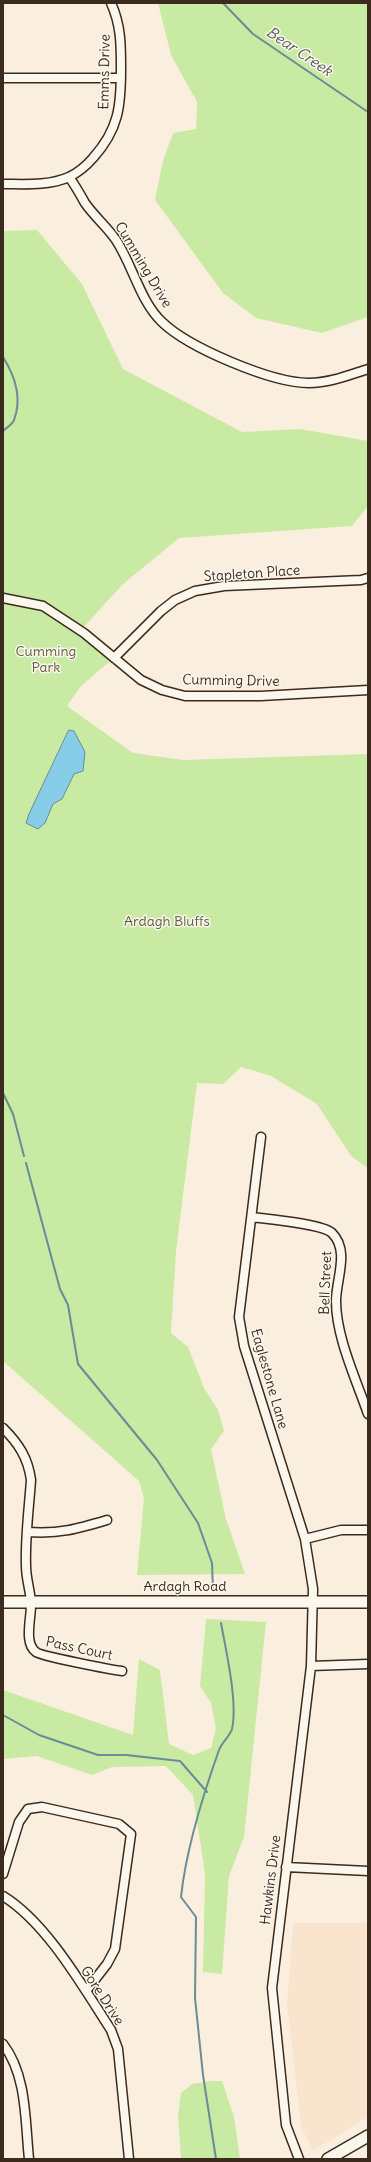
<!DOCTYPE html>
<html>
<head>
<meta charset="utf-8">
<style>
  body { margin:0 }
  #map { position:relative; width:371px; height:2162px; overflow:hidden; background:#faefde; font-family:Delius,sans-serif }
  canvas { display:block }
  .frame { position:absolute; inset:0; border:4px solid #3b2a1e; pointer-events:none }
</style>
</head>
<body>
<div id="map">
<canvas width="371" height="2162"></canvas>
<div class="frame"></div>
</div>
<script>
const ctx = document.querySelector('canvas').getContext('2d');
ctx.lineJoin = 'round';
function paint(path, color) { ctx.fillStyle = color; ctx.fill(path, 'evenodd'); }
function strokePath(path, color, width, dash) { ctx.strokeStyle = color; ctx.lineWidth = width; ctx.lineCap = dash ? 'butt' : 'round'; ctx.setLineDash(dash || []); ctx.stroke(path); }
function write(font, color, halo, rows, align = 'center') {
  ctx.font = font + ' Delius,sans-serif'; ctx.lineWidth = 3; ctx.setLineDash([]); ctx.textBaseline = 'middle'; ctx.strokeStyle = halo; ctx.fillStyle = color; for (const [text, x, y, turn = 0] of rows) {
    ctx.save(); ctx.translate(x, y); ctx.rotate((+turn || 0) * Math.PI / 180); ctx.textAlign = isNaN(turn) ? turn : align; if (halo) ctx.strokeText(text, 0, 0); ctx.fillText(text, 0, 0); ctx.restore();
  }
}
paint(new Path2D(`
  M293 1923H368V2117L313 2151 301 2126 287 2004Z`), '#f9e5cd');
paint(new Path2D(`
  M158 3H368V317L322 333 256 318 223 293 155 200 163 161 173 133 196 129 197 102 171 55Z
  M37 230 82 284 123 369 242 432 300 429 368 441V506L352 526 179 538 123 584 80 631 114 658 81 686 67 706 133 753 183 760 368 754V1168L351 1156 317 1104 271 1076 241 1067 223 1084 197 1083 176 1251 171 1333 188 1347 204 1388 218 1410 224 1431 211 1449 226 1519 245 1574 137 1575 144 1498 139 1481 3 1361V231Z
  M206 1619 266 1622 244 1837 229 1876 222 1974 203 1972 205 1874 193 1795 166 1766 112 1767 92 1775 37 1756 3 1759V1690L133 1735 139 1659 160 1670 169 1744 193 1755 211 1748 216 1728 211 1703 200 1686Z
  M211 2081H222L234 2117 240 2159H181L178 2115 181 2093 192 2084Z`), '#c9eaa2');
const water = new Path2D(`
  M69 730 74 731 85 752 83 771 74 774 62 799 53 804 45 823 38 829 26 823 29 814Z`);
paint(water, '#87cde8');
strokePath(water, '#698c97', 1);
strokePath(new Path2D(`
  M223 3 253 34 368 112
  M3 357C15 376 22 399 14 420 13 424 6 428 3 431
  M3 697V699
  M3 1093 13 1114 24 1156
  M26 1163 60 1289 68 1305 78 1364 157 1460 198 1523 212 1563 213 1590
  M3 1715 39 1735 98 1755H126L180 1761 207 1792
  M216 2159 203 2075 195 1998 196 1917 181 1897C186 1849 203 1795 219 1750 222 1742 230 1736 232 1729 238 1702 226 1651 221 1623`), '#698c97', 2);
const street = new Path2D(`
  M3 78H121
  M69 177C75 185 80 194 85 203 94 216 107 227 116 240 133 266 140 301 162 322 189 348 272 383 309 383 330 383 349 375 368 369
  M3 184C24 184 49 186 69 177 77 173 87 165 93 158 119 129 121 106 121 68 121 45 121 25 111 3
  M3 598 43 606 84 633 141 680 162 690 185 696H261L368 690
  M114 658 161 611 175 600 195 591 224 586 361 580 368 578
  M261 1137 239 1317 244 1346 305 1539 313 1589 311 1666 272 1988 286 2125 299 2159
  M252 1217C268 1219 323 1224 332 1233 350 1251 336 1279 336 1301 336 1337 356 1379 368 1414
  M3 1428C19 1444 28 1458 31 1480 29 1508 25 1538 26 1566 26 1578 30 1590 31 1602 32 1616 23 1643 36 1652 40 1656 113 1670 122 1671
  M28 1532C60 1534 77 1529 107 1520
  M305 1539 341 1530H368
  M311 1666 368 1664
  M286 1867 368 1871
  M3 1874 19 1822 28 1809 42 1807 119 1824 131 1834 115 1949 107 1964 86 1991
  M3 1896C47 1923 83 1987 111 2030L118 2049 129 2159
  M3 2044C27 2075 25 2121 29 2159`);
const secondary = new Path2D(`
  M3 1602H368
  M328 2159 368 2136`);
strokePath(street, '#3b2a1e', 11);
strokePath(secondary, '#3b2a1e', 14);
strokePath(street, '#fbf7ec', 8);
strokePath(secondary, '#fbf7ec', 11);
write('14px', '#3b2a1e', '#fbf7ec', [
  ["Emms Drive",105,72,-89],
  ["Cumming Drive",143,265,59],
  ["Stapleton Place",252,574,-4],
  ["Cumming Drive",231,681,1],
  ["Bell Street",326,1283,-88],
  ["Eaglestone Lane",269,1379,74],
  ["Ardagh Road",185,1587],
  ["Pass Court",79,1649,12],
  ["Hawkins Drive",271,1880,-83],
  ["Gore Drive",102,1996,57]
]);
write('14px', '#5e5a3f', '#fbf7ec', [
  ["Cumming",46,652],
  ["Park",46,668],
  ["Ardagh Bluffs",167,922]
]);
write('italic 15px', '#525b5b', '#fbf7ec', [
  ["Bear Creek",299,52,34]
]);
</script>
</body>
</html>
